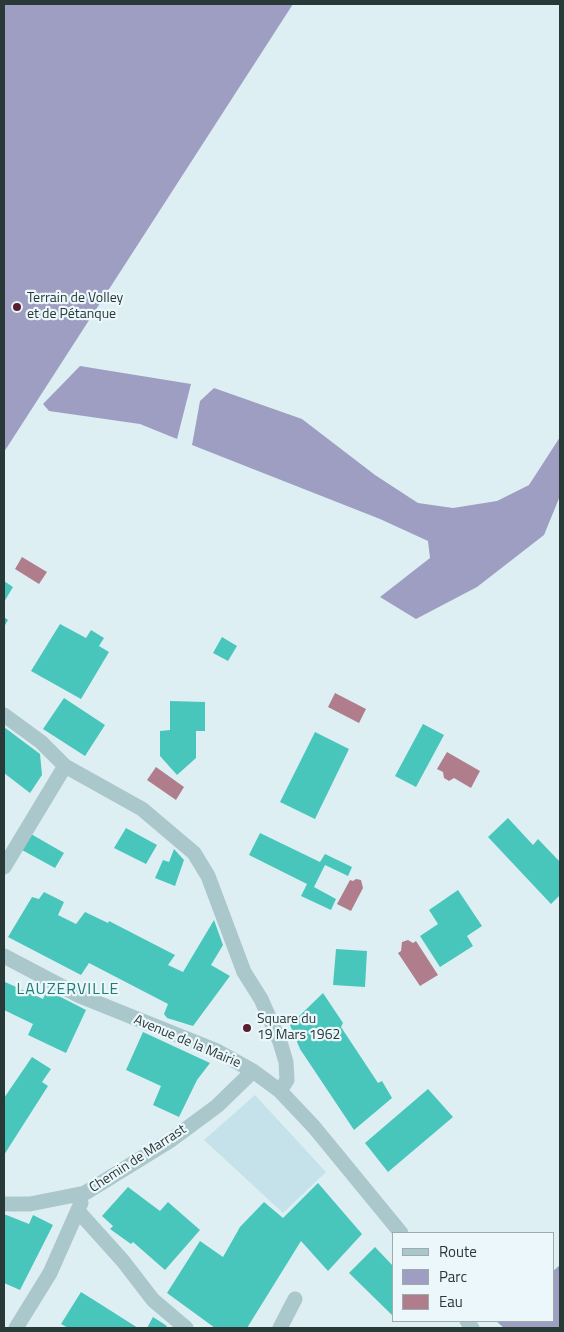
<!DOCTYPE html>
<html>
<head>
<meta charset="utf-8">
<style>
  body { margin:0 }
  #map { position:relative; width:564px; height:1332px; overflow:hidden; background:#deeff3; font-family:"Titillium Web",sans-serif }
  canvas { display:block }
  .frame { position:absolute; inset:0; border:5px solid #293938; pointer-events:none }
  .legend { position:absolute; left:392px; top:1232px; width:162px; height:90px; box-sizing:border-box; background:#ebf7fa; border:1px solid #9dabac; margin:0; padding:6px 9px; list-style:none; font-size:15px; color:#293938 }
  .legend li { display:flex; align-items:center; gap:10px; height:25px }
  .legend b { width:25px; border:1px solid #9dabac }
</style>
</head>
<body>
<div id="map">
<canvas width="564" height="1332"></canvas>
<div class="frame"></div>
<ul class="legend">
<li><b style="height:6px;background:#aac7cb"></b>Route</li>
<li><b style="height:14px;background:#9e9ec2"></b>Parc</li>
<li><b style="height:14px;background:#b07d8c"></b>Eau</li>
</ul>
</div>
<script>
const ctx = document.querySelector('canvas').getContext('2d');
ctx.lineJoin = 'round';
function paint(path, color) { ctx.fillStyle = color; ctx.fill(path, 'evenodd'); }
function strokePath(path, color, width, dash) { ctx.strokeStyle = color; ctx.lineWidth = width; ctx.lineCap = dash ? 'butt' : 'round'; ctx.setLineDash(dash || []); ctx.stroke(path); }
function write(font, color, halo, rows, align = 'center') {
  ctx.font = font + ' "Titillium Web",sans-serif'; ctx.lineWidth = 4.5; ctx.setLineDash([]); ctx.textBaseline = 'middle'; ctx.strokeStyle = halo; ctx.fillStyle = color; for (const [text, x, y, turn = 0] of rows) {
    ctx.save(); ctx.translate(x, y); ctx.rotate((+turn || 0) * Math.PI / 180); ctx.textAlign = isNaN(turn) ? turn : align; if (halo) ctx.strokeText(text, 0, 0); ctx.fillText(text, 0, 0); ctx.restore();
  }
}
paint(new Path2D(`
  M4 4H293L4 452Z
  M80 366 191 384 177 439 140 424 49 411 43 404Z
  M214 388 302 419 375 475 418 503 453 508 497 501 529 485 560 437V496L544 535 477 587 416 619 380 597 430 558 428 541 380 519 192 445 200 401Z
  M560 1265V1328H504L496 1321H553V1271Z`), '#9e9ec2');
paint(new Path2D(`
  M255 1095 326 1172 283 1213 204 1140Z`), '#c5e2eb');
paint(new Path2D(`
  M22 557 47 572 39 584 15 569Z
  M335 693 366 709 359 723 328 707Z
  M447 752 480 771 471 788 454 778 449 781 444 778 443 772 437 769Z
  M156 767 184 787 176 800 147 780Z
  M356 879 361 880 363 888 351 911 337 904 350 880 353 881Z
  M408 940 413 943 416 941 438 975 420 986 398 953 401 951 402 942Z`), '#b07d8c');
paint(new Path2D(`
  M4 581 13 587 4 602Z
  M4 617 8 620 4 627Z
  M60 624 86 638 91 630 104 638 99 646 109 652 81 699 31 671Z
  M222 637 237 646 228 661 213 653Z
  M64 698 105 725 85 756 43 729Z
  M170 701 205 702V731H196V758L177 775 160 756V731L170 730Z
  M423 724 444 735 416 787 395 776Z
  M4 727 40 754 42 775 30 793 4 773Z
  M315 732 349 749 315 819 280 802Z
  M508 818 533 845 538 839 560 862V895L551 904 488 837Z
  M126 828 157 845 146 864 114 848Z
  M260 833 320 862 325 854 352 867 348 876 325 865 314 887 336 899 331 910 301 896 307 884 249 855Z
  M31 834 64 853 55 868 22 850Z
  M174 849 184 860 175 886 155 878 163 860 169 862Z
  M458 890 482 926 467 936 473 946 440 967 420 936 438 924 429 910Z
  M44 892 64 902 58 915 76 924 85 912 108 923 109 921 175 955 168 965 183 972 214 920 223 945 211 965 230 976 193 1026 167 1018 164 1014 168 1004 89 963 81 975 8 937 32 897 39 899Z
  M336 949 367 951 365 987 333 985Z
  M5 982 43 999 47 990 86 1010 66 1053 28 1035 33 1024 4 1010Z
  M323 993 343 1023 341 1027 378 1083 382 1081 392 1098 354 1130 300 1049 290 1025Z
  M143 1032 210 1063 197 1080 179 1117 153 1105 161 1086 126 1070Z
  M32 1057 51 1069 42 1082 48 1086 4 1155V1098Z
  M428 1089 453 1117 388 1172 365 1143Z
  M318 1183 362 1234 328 1271 301 1241 247 1328H215L167 1293 200 1241 223 1257 240 1227 264 1202 283 1218Z
  M128 1187 160 1211 168 1202 200 1230 165 1270 133 1242 131 1244 110 1229 113 1226 102 1216Z
  M4 1214 29 1224 33 1215 53 1225 20 1290 4 1283Z
  M375 1247 393 1266V1316L349 1273Z
  M81 1292 97 1302 138 1328H68L61 1324Z
  M153 1317 167 1326 165 1328H147Z`), '#49c6bb');
strokePath(new Path2D(`
  M4 715 41 742 65 766 142 809 194 853 208 876 244 972 261 999 280 1042 286 1062 287 1080 280 1091
  M4 867 65 766
  M4 956 80 996 217 1051 253 1071 280 1091 314 1127 401 1233
  M4 1204H30L85 1193 171 1140 217 1106 253 1071
  M78 1211 123 1261 153 1300 186 1328
  M467 1321 472 1328
  M16 1328 50 1273 81 1203
  M280 1328 295 1299`), '#aac7cb', 15);
for (const [x, y, r, color] of [
  [17,307,5,"#5a1f2e"],
  [247,1028,5,"#5a1f2e"]
]) { const dot = new Path2D(); dot.arc(x, y, r, 0, 2 * Math.PI); ctx.fillStyle = color; ctx.fill(dot); strokePath(dot, '#ebf7fa', 2); }
write('14px', '#293938', '#ebf7fa', [
  ["Terrain de Volley",27,299],
  ["et de Pétanque",27,315],
  ["Square du",257,1020],
  ["19 Mars 1962",257,1036]
], 'left');
write('14px', '#293938', '#ebf7fa', [
  ["Avenue de la Mairie",187,1042,23],
  ["Chemin de Marrast",138,1159,-33]
]);
ctx.letterSpacing = '1px';
write('16px', '#207c74', '#ebf7fa', [
  ["LAUZERVILLE",68,990]
]);
ctx.letterSpacing = '0px';
</script>
</body>
</html>
